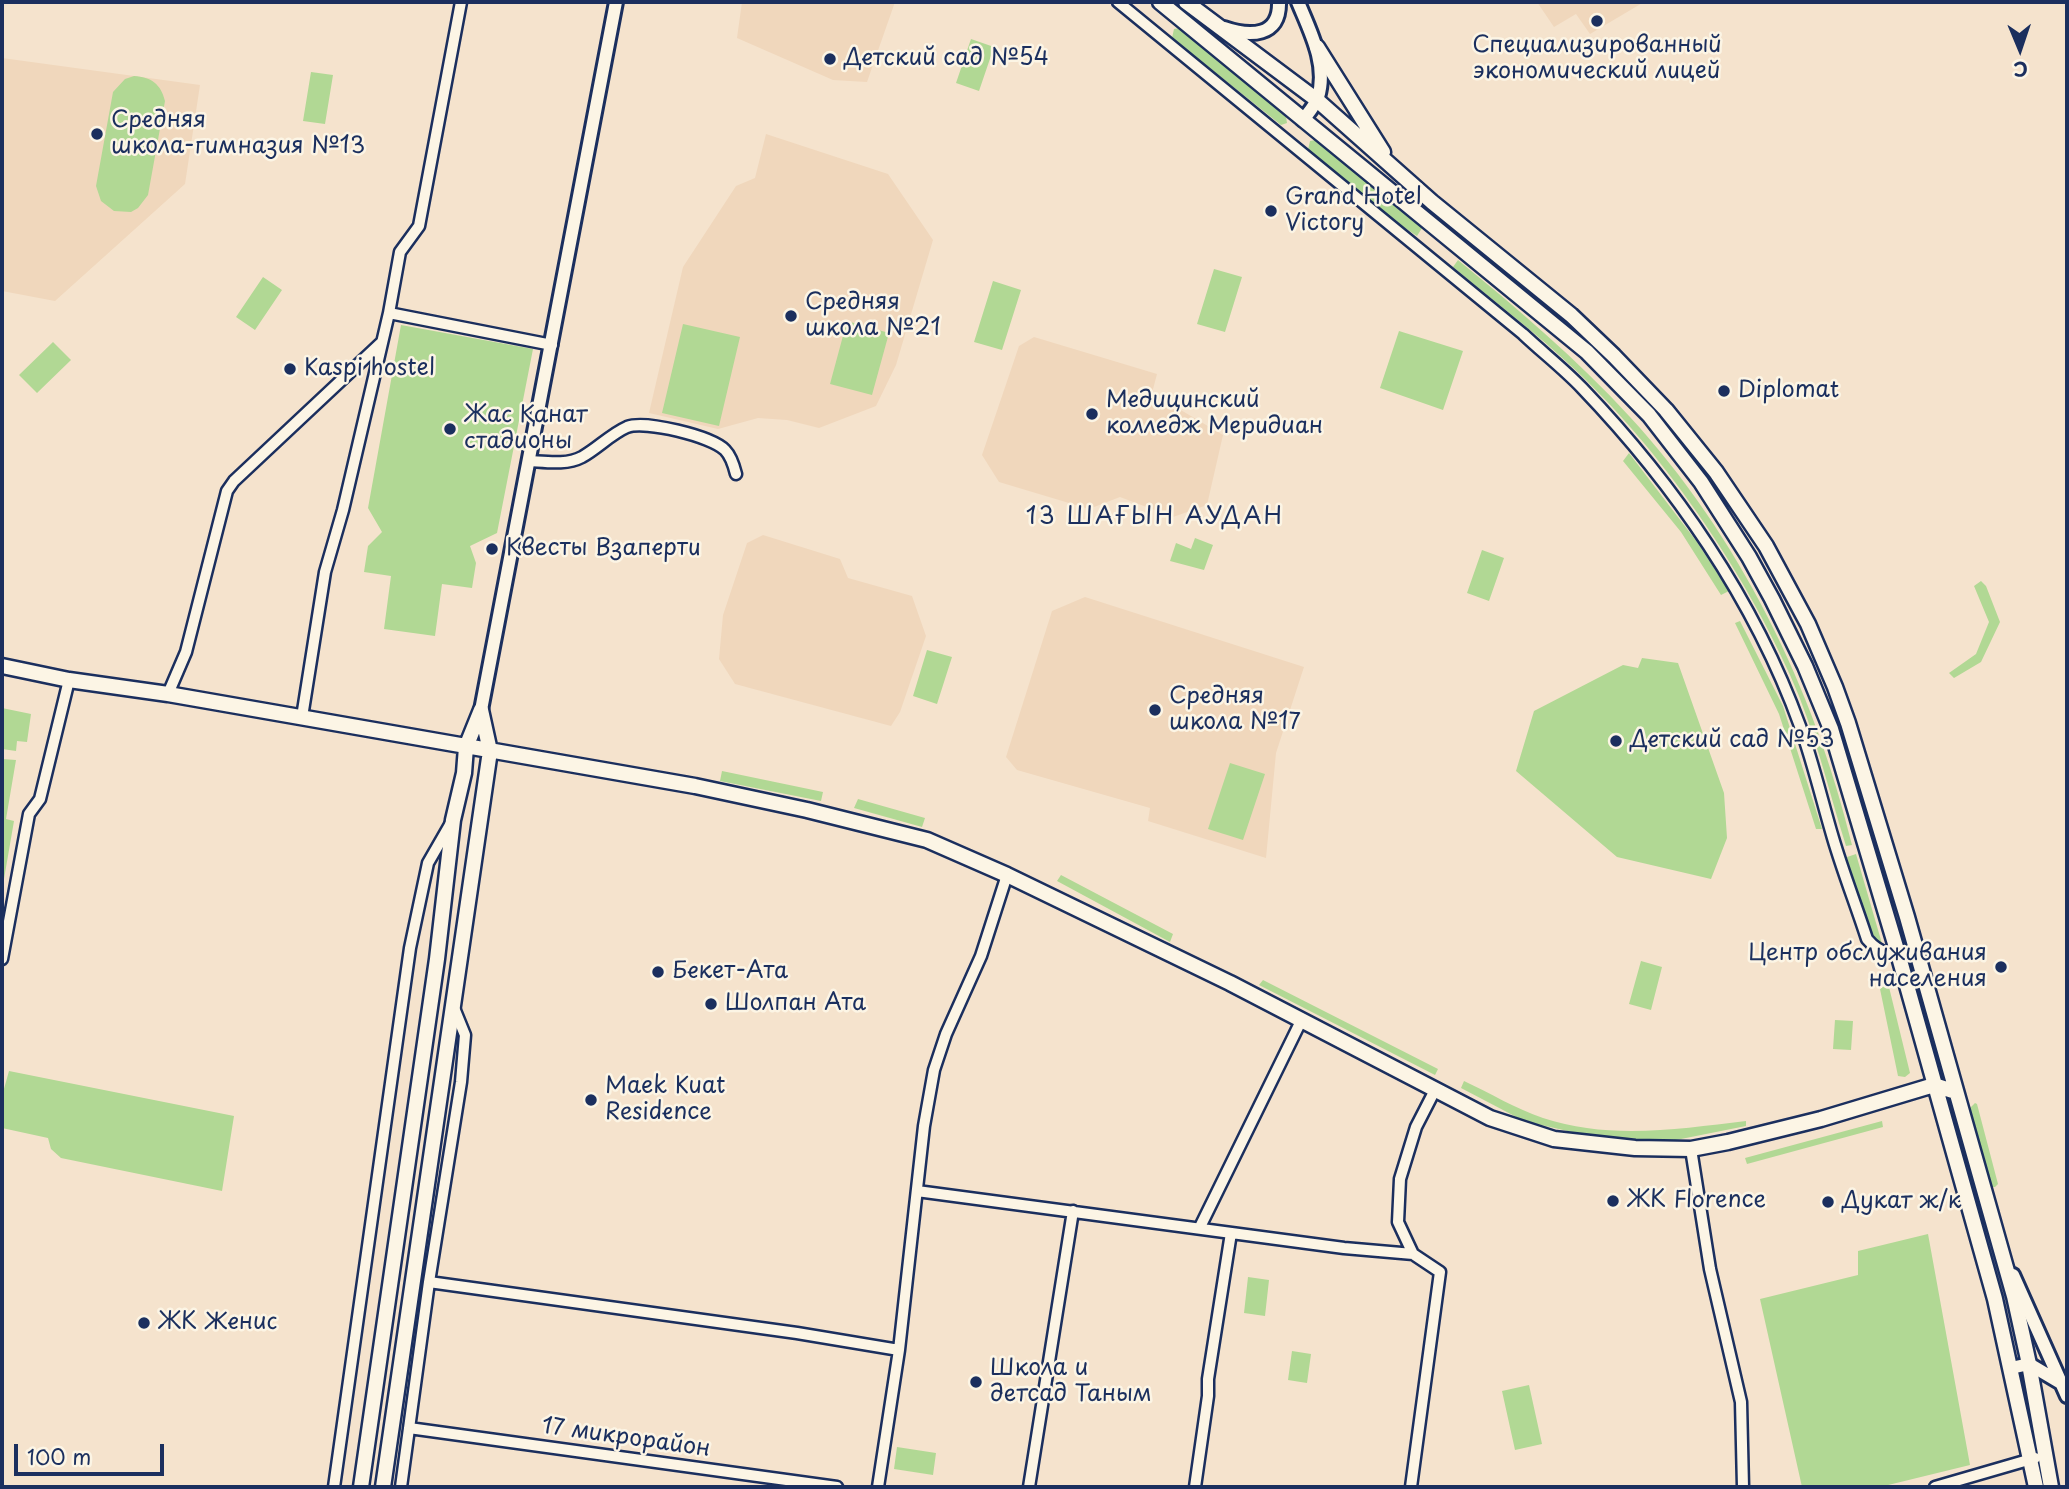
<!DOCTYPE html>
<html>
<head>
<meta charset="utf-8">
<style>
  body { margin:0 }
  #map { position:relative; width:2069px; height:1489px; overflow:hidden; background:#f5e3cd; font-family:"Playpen Sans",sans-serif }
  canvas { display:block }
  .frame { position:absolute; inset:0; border:4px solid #1b2f5e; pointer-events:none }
  .north { position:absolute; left:1985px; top:14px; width:70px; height:70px; -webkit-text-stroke:5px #fcf5e5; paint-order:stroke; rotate:178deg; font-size:19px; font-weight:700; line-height:28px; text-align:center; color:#1b2f5e }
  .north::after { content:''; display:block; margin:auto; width:24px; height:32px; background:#1b2f5e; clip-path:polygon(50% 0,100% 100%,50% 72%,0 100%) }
  .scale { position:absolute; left:14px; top:1444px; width:150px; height:32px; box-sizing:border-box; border:4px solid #1b2f5e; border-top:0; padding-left:9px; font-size:21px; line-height:24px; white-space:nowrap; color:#1b2f5e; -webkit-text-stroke:5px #fcf5e5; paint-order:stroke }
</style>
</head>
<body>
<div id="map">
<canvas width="2069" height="1489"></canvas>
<div class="frame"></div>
<div class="north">С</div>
<div class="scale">100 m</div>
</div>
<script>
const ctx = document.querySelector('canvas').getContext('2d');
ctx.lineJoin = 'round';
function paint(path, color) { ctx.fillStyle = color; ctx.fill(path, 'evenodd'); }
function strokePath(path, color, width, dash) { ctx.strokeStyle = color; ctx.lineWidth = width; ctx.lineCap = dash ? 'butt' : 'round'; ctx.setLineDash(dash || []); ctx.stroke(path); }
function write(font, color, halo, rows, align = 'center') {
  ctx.font = font + ' "Playpen Sans",sans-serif'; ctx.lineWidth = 5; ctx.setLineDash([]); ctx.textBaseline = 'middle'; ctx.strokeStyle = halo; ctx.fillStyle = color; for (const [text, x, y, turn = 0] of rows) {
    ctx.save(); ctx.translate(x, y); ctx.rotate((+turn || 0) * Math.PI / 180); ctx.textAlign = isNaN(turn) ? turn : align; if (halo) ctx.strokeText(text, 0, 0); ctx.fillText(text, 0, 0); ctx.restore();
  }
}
paint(new Path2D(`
  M742 2H895L867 82 833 80 737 38Z
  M1537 2H1644L1590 34 1576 14 1554 27Z
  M2 58 200 85 185 184 55 301 2 291Z
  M766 134 888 174 933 240 896 365 876 406 819 428 787 420 758 418 718 429 649 413 683 267 736 186 755 178Z
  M1034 337 1157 374 1152 393 1223 435 1207 505 1173 517 1120 497 1089 509 999 482 982 455 1019 346Z
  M763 535 840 559 848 578 912 596 926 636 900 712 891 726 735 684 719 659 723 615 747 543Z
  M1085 597 1304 667 1276 753 1266 858 1148 821 1150 808 1017 770 1006 757 1052 611Z`), '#f0d7bc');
paint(new Path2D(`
  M1180 28 1286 117 1287 123 1281 125 1172 38 1174 29Z
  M971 39 994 47 979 91 956 83Z
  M311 72 333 75 325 124 303 121Z
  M134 76C151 77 161 84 165 101L148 195 138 208 131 212 114 211 101 201 96 186 113 92 125 79Z
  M1316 140 1422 228 1417 236 1399 224 1308 150 1310 141Z
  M1458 260C1518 309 1577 359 1630 417 1738 534 1815 690 1852 845L1846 846C1828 789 1815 730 1790 675 1739 561 1653 438 1559 355 1525 324 1488 297 1453 267Z
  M1214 269 1242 277 1225 332 1197 324Z
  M263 277 282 290 255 330 236 317Z
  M993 281 1021 290 1002 350 974 342Z
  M847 321 889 333 872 395 830 384Z
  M683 324 740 337 719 426 662 413Z
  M401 325 533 349 497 533 470 546 476 563 472 588 442 584 435 636 384 629 391 576 364 572 368 546 382 532 368 508Z
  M1399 331 1463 351 1443 410 1380 388Z
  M53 342 71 360 37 393 19 375Z
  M1629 453 1697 542 1729 591 1721 595 1681 532 1623 461Z
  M1195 538 1213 545 1204 570 1170 561 1176 543 1191 549Z
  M1482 550 1504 558 1489 601 1467 593Z
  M1981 581 1986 586 2000 622 1981 662 1954 678 1949 673 1976 654 1989 622 1974 586Z
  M1740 621 1783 706 1822 829H1816L1779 714 1735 623Z
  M927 650 952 657 937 704 913 696Z
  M1642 658 1678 663 1724 793 1727 838 1711 879 1617 857 1516 771 1534 711 1623 665 1638 668Z
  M2 708 31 714 27 742 17 741 16 751 2 749Z
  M2 759 16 760 6 819 14 821 4 879H2Z
  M1230 763 1265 774 1243 840 1208 829Z
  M722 771 823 792 821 801 720 781Z
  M858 799 925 818 922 827 854 808Z
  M1856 854 1883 947 1874 944 1848 865 1847 857Z
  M1061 875 1173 934 1170 942 1057 881Z
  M1641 961 1662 967 1651 1010 1629 1004Z
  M1263 980 1438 1069 1435 1075 1259 985Z
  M1888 983 1910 1073 1905 1077 1898 1076 1880 989Z
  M1835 1020 1853 1021 1851 1050 1833 1049Z
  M9 1071 234 1116 222 1191 61 1158 51 1149 48 1138 2 1128V1096Z
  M1464 1081C1490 1093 1516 1109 1543 1118 1609 1140 1679 1129 1746 1121V1126L1676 1140 1598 1138 1524 1121 1461 1088Z
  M1975 1103 1977 1104 1998 1184 1995 1187H1991L1970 1108Z
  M1882 1121 1883 1127 1747 1164 1745 1158Z
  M1928 1234 1970 1465 1880 1487H1802L1760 1299 1858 1275V1251Z
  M1248 1277 1269 1280 1265 1316 1244 1313Z
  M1292 1351 1311 1354 1307 1383 1288 1380Z
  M1529 1385 1542 1444 1515 1450 1502 1391Z
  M897 1447 936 1453 933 1475 894 1469Z`), '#b1d894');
const minor = new Path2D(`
  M1118 2 1523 334C1542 352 1564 369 1582 388 1674 484 1754 599 1800 726 1813 762 1822 801 1833 838 1843 872 1856 905 1867 939 1881 956 1897 957 1918 956
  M389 313 400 252 419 226 461 2
  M530 461C547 462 567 465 582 457 598 448 611 434 627 427 645 420 711 436 725 450 731 456 734 466 736 474
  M168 694 186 652 227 491 234 481 381 343
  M302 717 325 572 343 510 389 313 552 345
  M2 959 29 814 40 799 69 680
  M1691 1149 1710 1269 1741 1402 1743 1487
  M917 1191 1344 1248 1413 1254
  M1200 1227 1302 1019
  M429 1282 797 1333 899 1350
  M409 1428 837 1487
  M334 1487 410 948 428 863 451 823
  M401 1487 429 1282 461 1082 465 1035 454 1008
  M878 1487 899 1350 924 1126 934 1070 946 1034 981 956 1007 875
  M1029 1487 1073 1211
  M1195 1487 1208 1396V1379L1231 1233
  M1411 1487 1440 1272 1413 1254 1398 1222 1400 1179 1416 1127 1435 1090
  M1935 1487 2035 1458`);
const tertiary = new Path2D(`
  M1298 2C1310 31 1328 65 1318 97 1315 106 1308 113 1303 120
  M1224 28C1250 37 1280 37 1279 2
  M481 710 616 2
  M2013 1275 2067 1396
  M2011 1368 2029 1364 2061 1383`);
const secondary = new Path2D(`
  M1160 2 1587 352 1649 415 1701 482 1749 557 1772 599 1805 666 1831 729 1899 957 1995 1299 2036 1487
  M1186 2 1317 100 1432 202 1571 315 1614 356 1666 410 1716 472 1766 546 1808 624 1835 687 1848 723 1907 917 2014 1296 2029 1364 2051 1487
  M1317 47 1383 152
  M2 666 69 680 168 694 695 786 807 810 927 840 1007 875 1230 983 1490 1118 1554 1139 1635 1148 1691 1149 1728 1142 1821 1119 1934 1085 1956 1092
  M361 1487 437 959 453 820 464 773 466 747 481 710
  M383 1487 490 751 481 710`);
strokePath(minor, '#1b2f5e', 15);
strokePath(tertiary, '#1b2f5e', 18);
strokePath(secondary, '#1b2f5e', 19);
strokePath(minor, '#fcf5e5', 10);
strokePath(tertiary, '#fcf5e5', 12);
strokePath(secondary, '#fcf5e5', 14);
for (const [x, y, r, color] of [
  [1597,21,7,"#1b2f5e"],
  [830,59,7,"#1b2f5e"],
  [97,134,7,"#1b2f5e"],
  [1271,211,7,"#1b2f5e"],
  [791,316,7,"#1b2f5e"],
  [290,369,7,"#1b2f5e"],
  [1724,391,7,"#1b2f5e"],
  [1092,414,7,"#1b2f5e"],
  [450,429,7,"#1b2f5e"],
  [492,549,7,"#1b2f5e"],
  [1155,710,7,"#1b2f5e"],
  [1616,741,7,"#1b2f5e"],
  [2001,967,7,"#1b2f5e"],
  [658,972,7,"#1b2f5e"],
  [711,1004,7,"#1b2f5e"],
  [591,1100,7,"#1b2f5e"],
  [1613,1201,7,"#1b2f5e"],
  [1828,1202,7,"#1b2f5e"],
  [144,1323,7,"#1b2f5e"],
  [976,1382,7,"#1b2f5e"]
]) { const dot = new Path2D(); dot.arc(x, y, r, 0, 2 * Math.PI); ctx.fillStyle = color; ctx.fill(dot); strokePath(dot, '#fcf5e5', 2.5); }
write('23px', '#1b2f5e', '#fcf5e5', [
  ["Специализированный",1597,46,"center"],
  ["экономический лицей",1597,72,"center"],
  ["Детский сад №54",844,59],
  ["Средняя",111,121],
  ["школа-гимназия №13",111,147],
  ["Grand Hotel",1285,198],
  ["Victory",1285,224],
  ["Средняя",805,303],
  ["школа №21",805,329],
  ["Kaspi hostel",304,369],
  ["Diplomat",1738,391],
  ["Медицинский",1106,401],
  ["колледж Меридиан",1106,427],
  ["Жас Қанат",464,416],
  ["стадионы",464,442],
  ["Квесты Взаперти",506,549],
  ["Средняя",1169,697],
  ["школа №17",1169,723],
  ["Детский сад №53",1630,741],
  ["Центр обслуживания",1987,954,"right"],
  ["населения",1987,980,"right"],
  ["Бекет-Ата",672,972],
  ["Шолпан Ата",725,1004],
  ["Maek Kuat",605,1087],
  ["Residence",605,1113],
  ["ЖК Florence",1627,1201],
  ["Дукат ж/к",1842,1202],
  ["ЖК Женис",158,1323],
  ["Школа и",990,1369],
  ["детсад Таным",990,1395]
], 'left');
write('23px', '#1b2f5e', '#fcf5e5', [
  ["17 микрорайон",626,1438,8]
]);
ctx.letterSpacing = '2px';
write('24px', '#1b2f5e', '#fcf5e5', [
  ["13 ШАҒЫН АУДАН",1155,517]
]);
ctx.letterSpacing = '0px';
</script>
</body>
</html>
